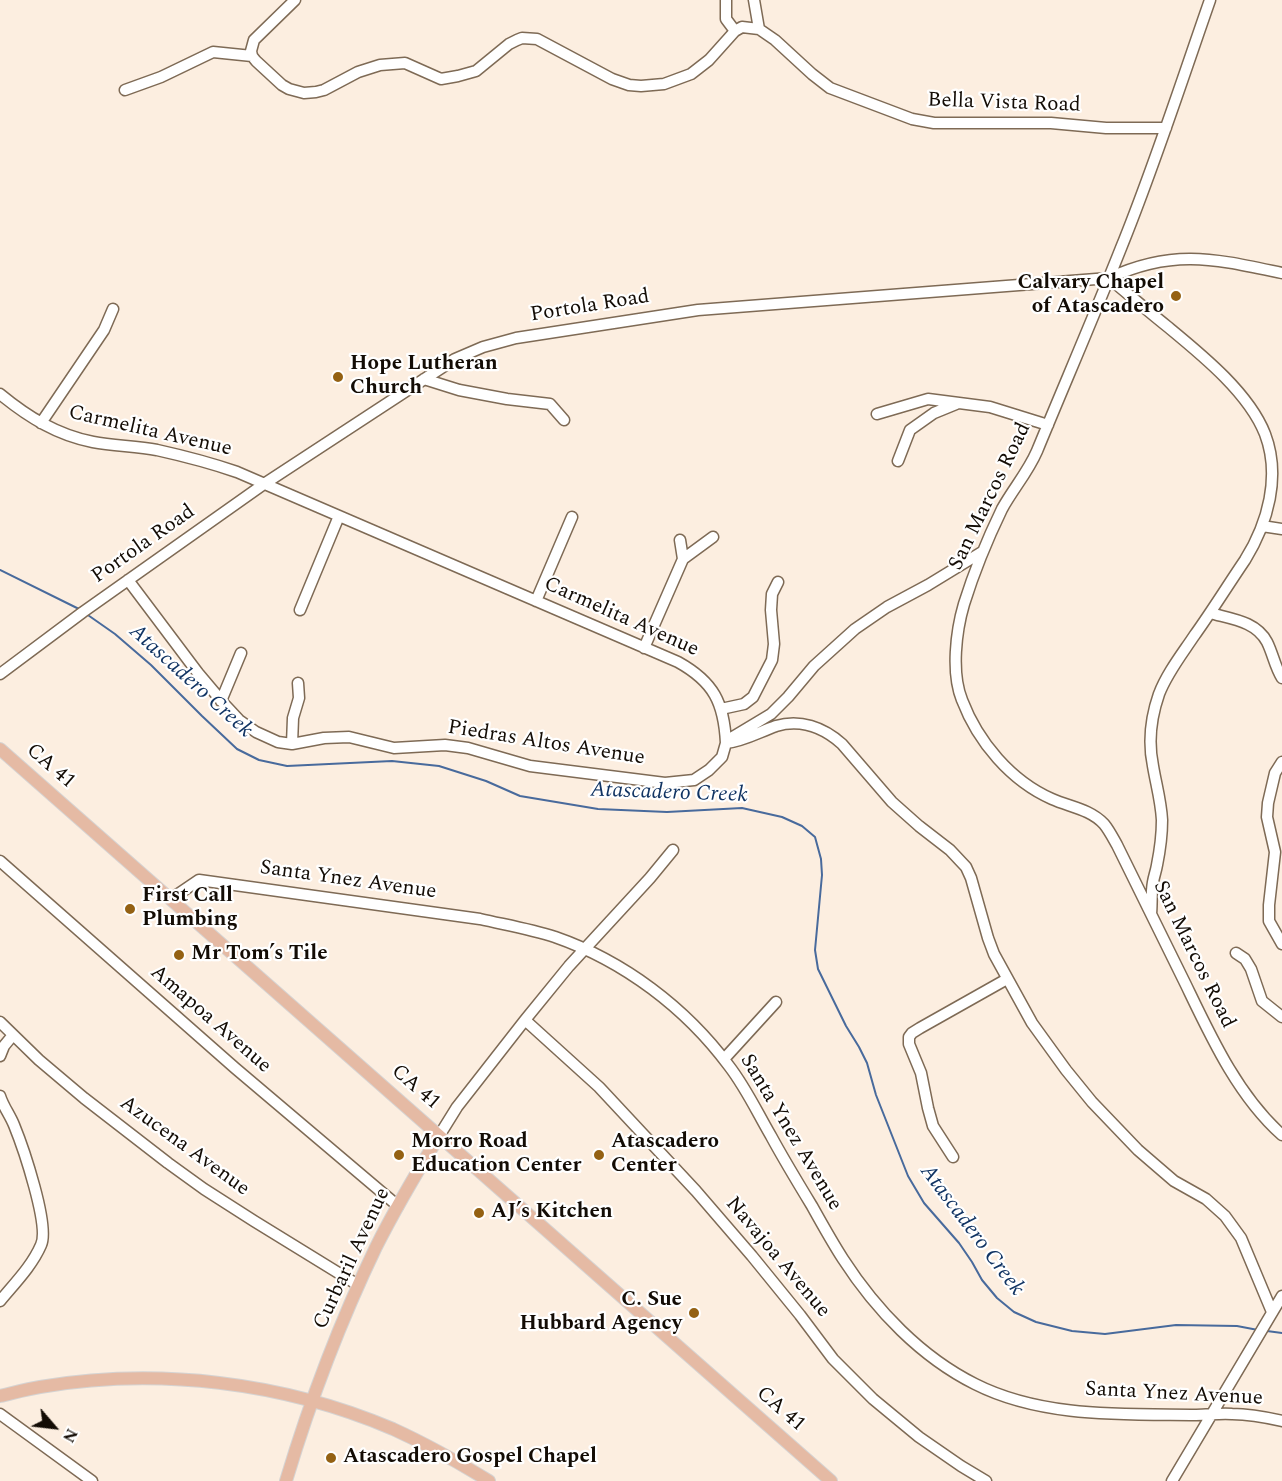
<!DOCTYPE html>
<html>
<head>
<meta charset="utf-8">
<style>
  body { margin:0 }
  #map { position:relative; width:1282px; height:1481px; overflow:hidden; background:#fceee0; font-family:Spectral,serif }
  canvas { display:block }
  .north { position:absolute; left:24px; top:1397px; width:60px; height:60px; -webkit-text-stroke:4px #fff; paint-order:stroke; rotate:118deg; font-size:16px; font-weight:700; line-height:24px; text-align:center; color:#130c05 }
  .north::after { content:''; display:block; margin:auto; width:21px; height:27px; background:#130c05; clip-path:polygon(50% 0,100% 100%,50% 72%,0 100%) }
</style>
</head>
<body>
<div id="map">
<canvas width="1282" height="1481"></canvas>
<div class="north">N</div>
</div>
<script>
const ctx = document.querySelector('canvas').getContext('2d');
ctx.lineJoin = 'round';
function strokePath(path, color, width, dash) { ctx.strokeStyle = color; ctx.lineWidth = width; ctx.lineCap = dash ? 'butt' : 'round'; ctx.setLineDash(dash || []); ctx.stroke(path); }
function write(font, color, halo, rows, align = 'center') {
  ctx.font = font + ' Spectral,serif'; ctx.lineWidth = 4.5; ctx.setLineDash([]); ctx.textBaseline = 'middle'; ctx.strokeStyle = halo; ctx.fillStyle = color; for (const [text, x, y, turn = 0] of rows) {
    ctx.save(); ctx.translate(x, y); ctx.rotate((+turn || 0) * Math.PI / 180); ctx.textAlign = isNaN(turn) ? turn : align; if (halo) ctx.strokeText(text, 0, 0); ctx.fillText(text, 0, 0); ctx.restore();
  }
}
strokePath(new Path2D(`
  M0 570 81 610
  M85 613 115 634 151 665 202 716 237 749 259 760 287 766 392 761 439 766 486 781 520 796 598 809 667 812 742 808 782 817 802 826 815 837 821 859 822 875 815 950 818 969 846 1026 859 1047 867 1063 876 1095 908 1176 924 1203 959 1243 972 1262 982 1280 997 1298 1014 1312 1036 1322 1072 1331 1105 1334 1176 1325 1237 1326 1258 1330
  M1267 1331 1282 1333`), '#486a9c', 2);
const minor = new Path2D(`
  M295 0 254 40 251 51 252 56 256 61 282 85 289 89 304 93 316 92 324 90 358 72 380 65 405 63 441 79 458 76 476 71 509 44 517 40 522 38 537 39 612 79 629 85 641 86 664 84 691 74 709 60 735 31 742 27 759 29 775 40 812 74 830 88 912 119 934 123H1051L1106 128H1166
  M726 0V19L735 31
  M754 0 759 29
  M1210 0C1181 83 1154 167 1121 248 1094 316 1065 383 1037 451 1028 472 1013 489 1002 509 987 540 974 572 964 604 956 631 951 673 962 700 978 742 1011 781 1052 799 1070 807 1090 809 1104 824 1109 830 1113 838 1117 845 1140 892 1163 938 1186 985 1211 1037 1238 1096 1282 1135
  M125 90 161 77 213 52 252 56
  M1109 278C1128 294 1148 311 1168 327 1202 355 1249 393 1265 434 1281 476 1268 523 1245 560 1228 585 1212 611 1194 636 1182 654 1167 673 1159 694 1151 717 1148 742 1153 766 1156 784 1161 801 1162 820 1162 835 1160 850 1157 865 1156 871 1154 876 1153 882 1151 893 1152 904 1151 914
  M424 379 459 390 507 399 550 404 564 420
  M0 394C28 417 57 435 93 442 114 446 136 446 157 450 184 456 211 463 237 472L678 662C714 682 724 703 726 743 744 741 759 732 776 726 800 719 823 727 842 744L892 802 919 826 950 850 966 867 971 878 988 938 994 954 1032 1023 1066 1070 1092 1102 1138 1150 1174 1181 1206 1199 1225 1216 1241 1238 1272 1312
  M877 414 928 399 990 407 1048 425
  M41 423 104 330 113 309
  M898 461 910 430 934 413 956 404
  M1262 526 1282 529
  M680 540 683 559
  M128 580 198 673 225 705 239 720 256 732 278 742 292 744 324 738 349 737 394 748 445 745 468 748 530 766 665 783 694 780 709 770 722 757 726 743 731 738 771 714 788 697 814 666 855 629 887 607 928 585 982 552
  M536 601 572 517
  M300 610 339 516
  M1210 613C1231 619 1256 621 1267 642 1273 654 1275 667 1282 678
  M644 648 683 559 713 537
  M0 674 83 612 264 484 455 359 483 347 516 338 698 310 1109 278C1174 248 1215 259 1282 273
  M221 701 241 653
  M721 709 744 704 753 697 772 660 774 644 771 610 772 594 778 582
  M292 744 293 718 299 698 298 683
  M1282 762 1275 773 1268 803 1267 817 1275 852 1269 905V921L1282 944
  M0 861 235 1068 398 1206
  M171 899 199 880 480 919C506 925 530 929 555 937 624 961 686 1008 729 1066 746 1088 757 1112 771 1136 784 1160 798 1183 812 1206 822 1224 832 1242 843 1259 876 1310 921 1357 975 1384 1042 1418 1123 1414 1196 1415 1208 1415 1220 1413 1232 1414 1249 1414 1265 1417 1282 1421
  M1236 953 1245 959 1251 969 1262 1001 1282 1017
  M525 1020 599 1087 696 1191 752 1256 800 1315 833 1359 873 1399 919 1437 961 1466 986 1481
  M0 1022 39 1060 84 1098 168 1163 204 1189 254 1221 358 1285
  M0 1056 4 1046 13 1035
  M724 1059 776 1002
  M0 1096C3 1106 10 1115 14 1125 23 1147 50 1226 41 1245 32 1266 14 1284 0 1301
  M439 1136 457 1107 525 1020 569 966 650 878 673 850
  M953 1157 933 1126 928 1108 921 1073 909 1044V1037L912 1033 920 1028 1007 979
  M0 1414 92 1481
  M1172 1481 1282 1296`);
const major = new Path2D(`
  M0 749 831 1481
  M0 1396C13 1393 27 1389 40 1387 157 1367 283 1382 393 1429 426 1444 458 1462 489 1481
  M286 1481C310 1401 340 1322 376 1247 395 1209 417 1172 439 1136`);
strokePath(minor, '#7e6a55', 13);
strokePath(major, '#d5d3d2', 14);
strokePath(minor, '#fff', 10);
strokePath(major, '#e5baa4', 12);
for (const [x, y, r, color] of [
  [1176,296,6,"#946113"],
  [338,377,6,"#946113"],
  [130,909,6,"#946113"],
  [179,955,6,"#946113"],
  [399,1155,6,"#946113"],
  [599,1155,6,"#946113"],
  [479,1213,6,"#946113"],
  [694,1313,6,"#946113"],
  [331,1458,6,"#946113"]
]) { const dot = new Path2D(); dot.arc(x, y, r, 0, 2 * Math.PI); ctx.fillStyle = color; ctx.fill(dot); strokePath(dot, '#fff', 2); }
write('21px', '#130c05', '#fff', [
  ["Bella Vista Road",1004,104,2],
  ["Portola Road",590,307,-9],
  ["Carmelita Avenue",150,432,13],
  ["San Marcos Road",991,497,-64],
  ["Portola Road",144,545,-35],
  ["Carmelita Avenue",621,618,24],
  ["Piedras Altos Avenue",546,744,9],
  ["CA 41",50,767,41],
  ["Santa Ynez Avenue",348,881,8],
  ["San Marcos Road",1193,955,64],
  ["Amapoa Avenue",210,1020,41],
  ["CA 41",415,1088,41],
  ["Santa Ynez Avenue",790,1133,59],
  ["Azucena Avenue",184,1147,36],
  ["Navajoa Avenue",777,1258,50],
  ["Curbaril Avenue",353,1259,-65],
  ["Santa Ynez Avenue",1174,1395,3],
  ["CA 41",780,1410,41]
]);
write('bold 21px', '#130c05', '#fff', [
  ["Calvary Chapel",1164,284,"right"],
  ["of Atascadero",1164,308,"right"],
  ["Hope Lutheran",350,365],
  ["Church",350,389],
  ["First Call",142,897],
  ["Plumbing",142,921],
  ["Mr Tom’s Tile",191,955],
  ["Morro Road",411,1143],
  ["Education Center",411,1167],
  ["Atascadero",611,1143],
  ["Center",611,1167],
  ["AJ’s Kitchen",491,1213],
  ["C. Sue",682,1301,"right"],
  ["Hubbard Agency",682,1325,"right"],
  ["Atascadero Gospel Chapel",343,1458]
], 'left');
write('italic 22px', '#113463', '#fff', [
  ["Atascadero Creek",190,682,42],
  ["Atascadero Creek",669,794,2],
  ["Atascadero Creek",971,1231,53]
]);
</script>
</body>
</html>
